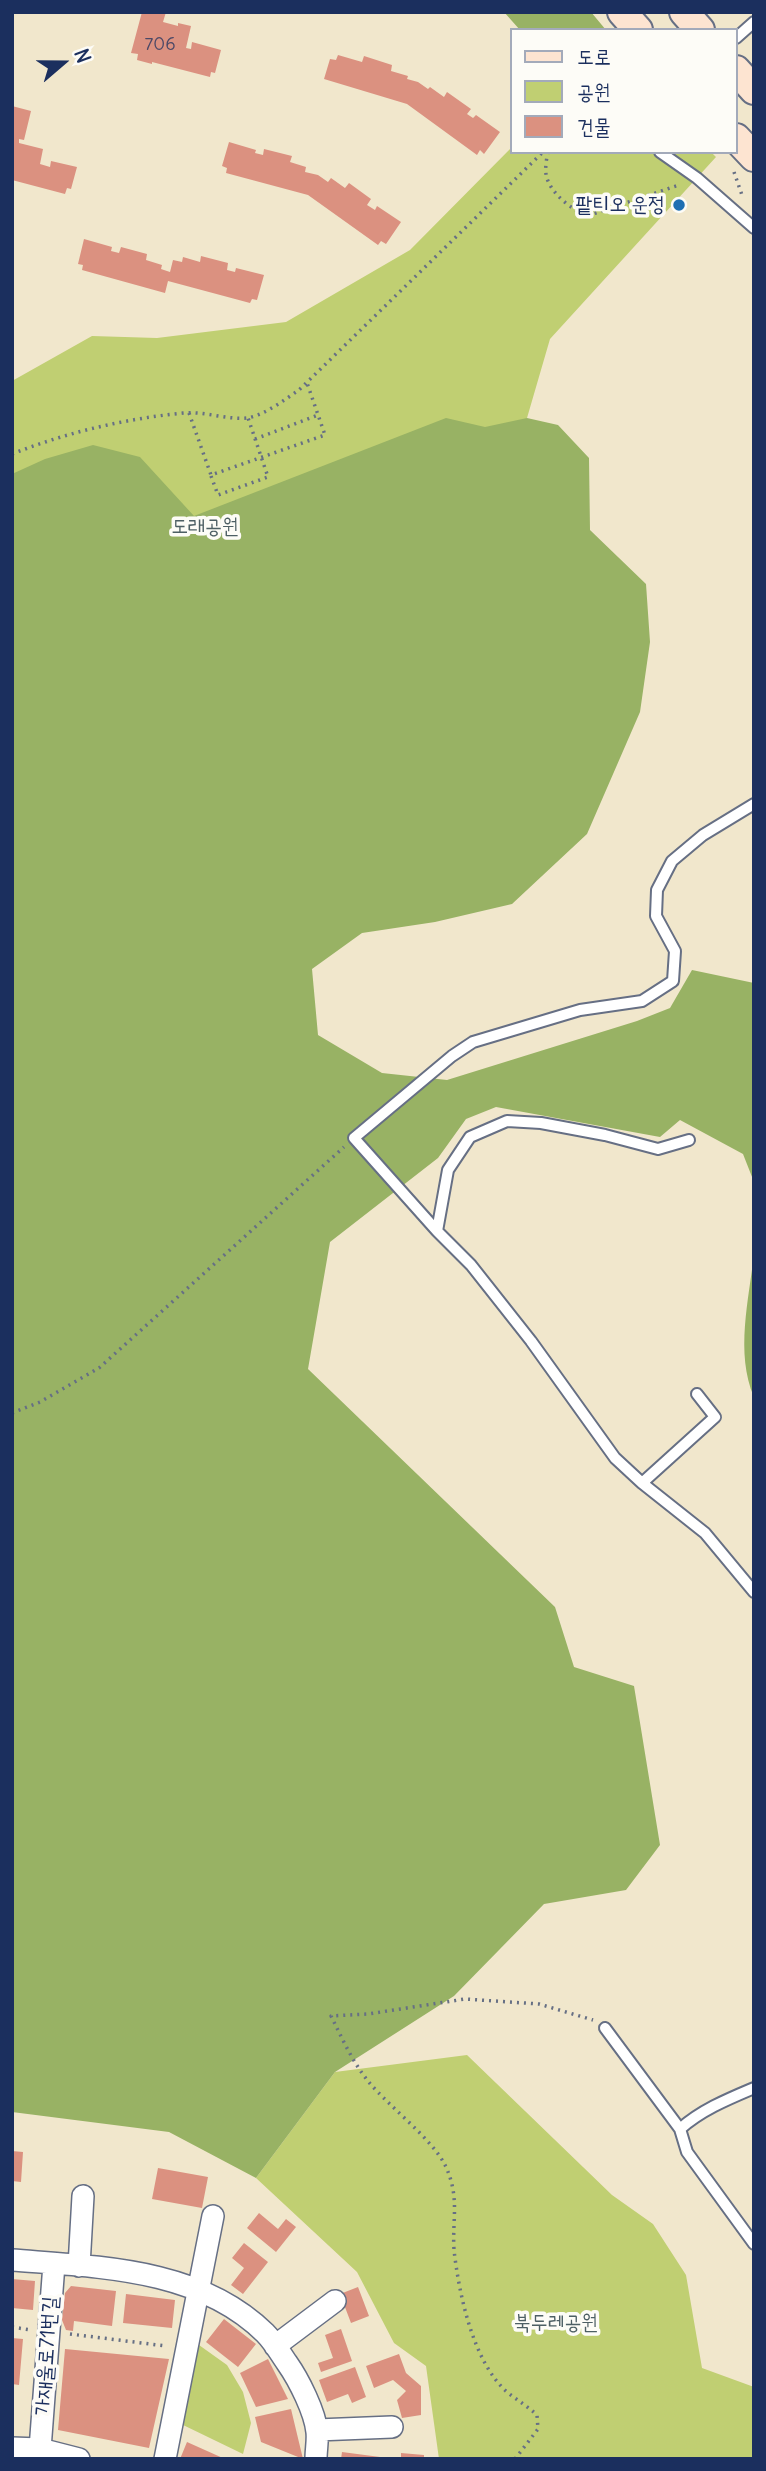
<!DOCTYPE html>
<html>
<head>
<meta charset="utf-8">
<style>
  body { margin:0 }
  #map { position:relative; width:766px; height:2471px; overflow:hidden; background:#f1e7cc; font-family:Delius,"Poor Story",sans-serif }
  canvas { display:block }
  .frame { position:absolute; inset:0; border:14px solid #1b2f5e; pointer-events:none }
  .legend { position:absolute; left:510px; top:28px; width:228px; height:126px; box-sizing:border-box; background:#fdfcf7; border:2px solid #a3aaba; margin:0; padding:9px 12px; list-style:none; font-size:21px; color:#1b2f5e }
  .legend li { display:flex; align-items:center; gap:14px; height:35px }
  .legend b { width:35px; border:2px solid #a3aaba }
  .north { position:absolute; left:28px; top:28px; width:70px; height:70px; -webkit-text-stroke:5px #fdfcf7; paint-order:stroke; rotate:70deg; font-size:19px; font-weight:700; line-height:28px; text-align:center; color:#1b2f5e }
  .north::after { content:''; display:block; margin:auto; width:24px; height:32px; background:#1b2f5e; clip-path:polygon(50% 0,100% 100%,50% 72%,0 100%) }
</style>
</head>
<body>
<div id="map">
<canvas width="766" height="2471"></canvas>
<div class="frame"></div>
<ul class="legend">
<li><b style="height:9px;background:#fde4d1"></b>도로</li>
<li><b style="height:19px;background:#c0cf72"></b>공원</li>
<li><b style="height:19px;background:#db9180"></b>건물</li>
</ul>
<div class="north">N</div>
</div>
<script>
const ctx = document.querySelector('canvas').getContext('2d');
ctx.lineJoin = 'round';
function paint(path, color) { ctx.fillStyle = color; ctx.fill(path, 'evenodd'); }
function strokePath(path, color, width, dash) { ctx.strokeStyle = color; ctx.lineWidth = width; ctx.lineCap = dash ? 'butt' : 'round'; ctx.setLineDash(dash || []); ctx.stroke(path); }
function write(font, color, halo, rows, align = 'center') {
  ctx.font = font + ' Delius,"Poor Story",sans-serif'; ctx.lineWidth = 7; ctx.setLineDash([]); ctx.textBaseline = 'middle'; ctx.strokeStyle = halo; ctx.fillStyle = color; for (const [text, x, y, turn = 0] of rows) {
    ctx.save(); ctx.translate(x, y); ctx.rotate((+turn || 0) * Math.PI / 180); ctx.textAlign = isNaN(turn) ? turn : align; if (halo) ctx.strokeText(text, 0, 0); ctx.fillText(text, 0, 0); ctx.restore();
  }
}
paint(new Path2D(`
  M512 147V152H711L716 157 550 339 527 418 12 1109V381L92 336 157 338 286 322 410 250Z
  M467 2055 612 2195 653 2224 686 2275 702 2368 754 2387V2459H439L426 2366 394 2343 357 2272 256 2178 335 2072Z
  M199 2345 227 2365 243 2392 251 2423 243 2454 181 2424Z`), '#c0cf72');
paint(new Path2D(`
  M504 12H591L606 30H520Z
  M446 418 485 427 527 418 558 425 589 458 590 530 646 584 650 642 640 712 587 834 512 904 435 922 362 933 312 969 318 1035 382 1073 447 1080 637 1021 670 1008 692 970 754 983V1182L743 1154 680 1120 660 1137 496 1107 466 1119 438 1158 330 1242 308 1369 555 1607 574 1667 634 1686 660 1845 626 1890 544 1904 454 1996 335 2072 256 2178 169 2132 12 2112V474L45 459 93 445 140 457 194 516Z
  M754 1254V1397C735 1353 749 1299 754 1254Z`), '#98b264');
paint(new Path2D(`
  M142 12H166L163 22 178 26V23L191 26 186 48 191 49 192 42 221 50 215 73 211 72 210 77 152 62V64L137 60 138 54 131 53Z
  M338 55 362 62 364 56 392 65 391 71 408 76 407 79 418 82 428 89 430 87 444 97 447 92 471 109 467 114 473 118 476 115 500 132 484 154 480 150 477 155 407 104 324 79 330 59 336 60Z
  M12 106 31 111 24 140 19 139V143L43 149 40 164 50 167 51 161 77 167 71 189 67 188 65 194 12 180Z
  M229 142 256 150 255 153 263 155 264 149 292 156 290 162 306 167 305 172 318 175 328 182 331 178 345 188 349 183 371 199 367 205 375 210 377 206 401 222 386 244 381 241 378 245 308 195 226 173 227 168 222 166Z
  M84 239 112 247 111 251 119 253 121 247 147 254 146 260 162 265 161 269 170 272 173 260 182 262 183 257 200 262 201 256 228 263 227 270 235 272 236 268 264 275 257 300 252 299 250 303 168 281 165 293 82 270 83 265 78 264Z
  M12 2151 23 2152 21 2182 12 2181Z
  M158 2168 208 2177 202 2208 152 2199Z
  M259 2213 278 2229 286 2219 296 2227 276 2252 247 2228Z
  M244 2243 268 2262 243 2294 231 2285 244 2268 232 2258Z
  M12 2279 35 2281 33 2310 12 2308Z
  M71 2286 116 2291 112 2326 74 2321 73 2331 66 2330 62 2320 65 2293Z
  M358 2287 369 2316 351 2323 340 2294Z
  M126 2294 175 2300 172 2328 123 2323Z
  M224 2319 256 2344 238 2367 206 2342Z
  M341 2329 352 2361 321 2372 318 2363 333 2358 325 2335Z
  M12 2338 23 2339 19 2385 12 2384Z
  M65 2349 169 2359 149 2448 58 2430Z
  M399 2354 406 2373 421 2386V2415L402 2418 397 2400 406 2391 393 2380 374 2388 366 2366Z
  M268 2359 288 2399 256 2407 240 2373Z
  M355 2367 366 2397 352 2403 348 2394 327 2402 319 2380Z
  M291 2409 303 2459 261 2442 255 2417Z
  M187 2442 225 2459H180Z
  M342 2452 380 2457V2459H341Z
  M401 2453 424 2455V2459H401Z`), '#db9180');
const service = new Path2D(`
  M736 38 754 22
  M660 152 697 178 754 228
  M689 1140 658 1149 605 1135 541 1123 507 1121 470 1137 448 1170 437 1231 471 1265 531 1341 615 1458 642 1483 705 1533 754 1592
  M437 1231 354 1138 452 1056 473 1042 580 1010 642 1001 673 981 675 951 656 916 657 890 672 861 703 835 754 804
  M642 1483 715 1417 697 1394
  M605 2028 680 2129 687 2152 754 2244
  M680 2129C701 2110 728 2099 754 2088`);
const minor = new Path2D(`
  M12 2260C99 2267 199 2268 265 2333 274 2342 280 2353 287 2363 299 2380 315 2412 317 2432 318 2440 316 2450 316 2459
  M79 2266 83 2196
  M275 2346 335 2301
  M317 2430 392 2427
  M12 2448 40 2449 79 2459
  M40 2449 54 2264
  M165 2459 213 2216`);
const secondary = new Path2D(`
  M622 12 638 30
  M684 12 700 30
  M736 70 754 90
  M736 138 754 157`);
strokePath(service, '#666f84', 14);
strokePath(minor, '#666f84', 24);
strokePath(secondary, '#666f84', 32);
strokePath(new Path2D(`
  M548 152C546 161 544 173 548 181 554 196 573 210 587 216L679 185
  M734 172 743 198
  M189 413 211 475 325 435 307 383
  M255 439 318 415
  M12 454C68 432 124 419 183 413 204 411 227 420 247 418 265 415 284 400 299 390L543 152
  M211 476 218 495 268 477 248 418
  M12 1413 40 1402 99 1368 344 1147
  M12 2327 31 2330
  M70 2334 166 2346
  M515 2459 538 2429 537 2415C527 2406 517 2400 507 2392 473 2362 459 2294 454 2250 452 2220 460 2198 446 2167 433 2139 388 2106 368 2081 352 2061 342 2038 331 2016L368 2014 465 1999 539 2004 593 2020`), '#666f84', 3.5, [2, 5]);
strokePath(service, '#fff', 10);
strokePath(minor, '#fff', 21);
strokePath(secondary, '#fde4d1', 28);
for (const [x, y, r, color] of [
  [679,205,7,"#1f6fb2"]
]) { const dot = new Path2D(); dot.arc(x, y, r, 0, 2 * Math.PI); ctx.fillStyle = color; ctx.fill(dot); strokePath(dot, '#fdfcf7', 2.5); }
write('18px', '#4b4866', null, [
  ["706",160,45]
]);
write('21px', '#1b2f5e', '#fdfcf7', [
  ["팥티오 운정",665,205]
], 'right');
write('21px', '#4d5f64', '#fdfcf7', [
  ["도래공원",205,527],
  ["북두레공원",556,2323]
]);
write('21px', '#1b2f5e', '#fdfcf7', [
  ["가재울로71번길",47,2356,-86]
]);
</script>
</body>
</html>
